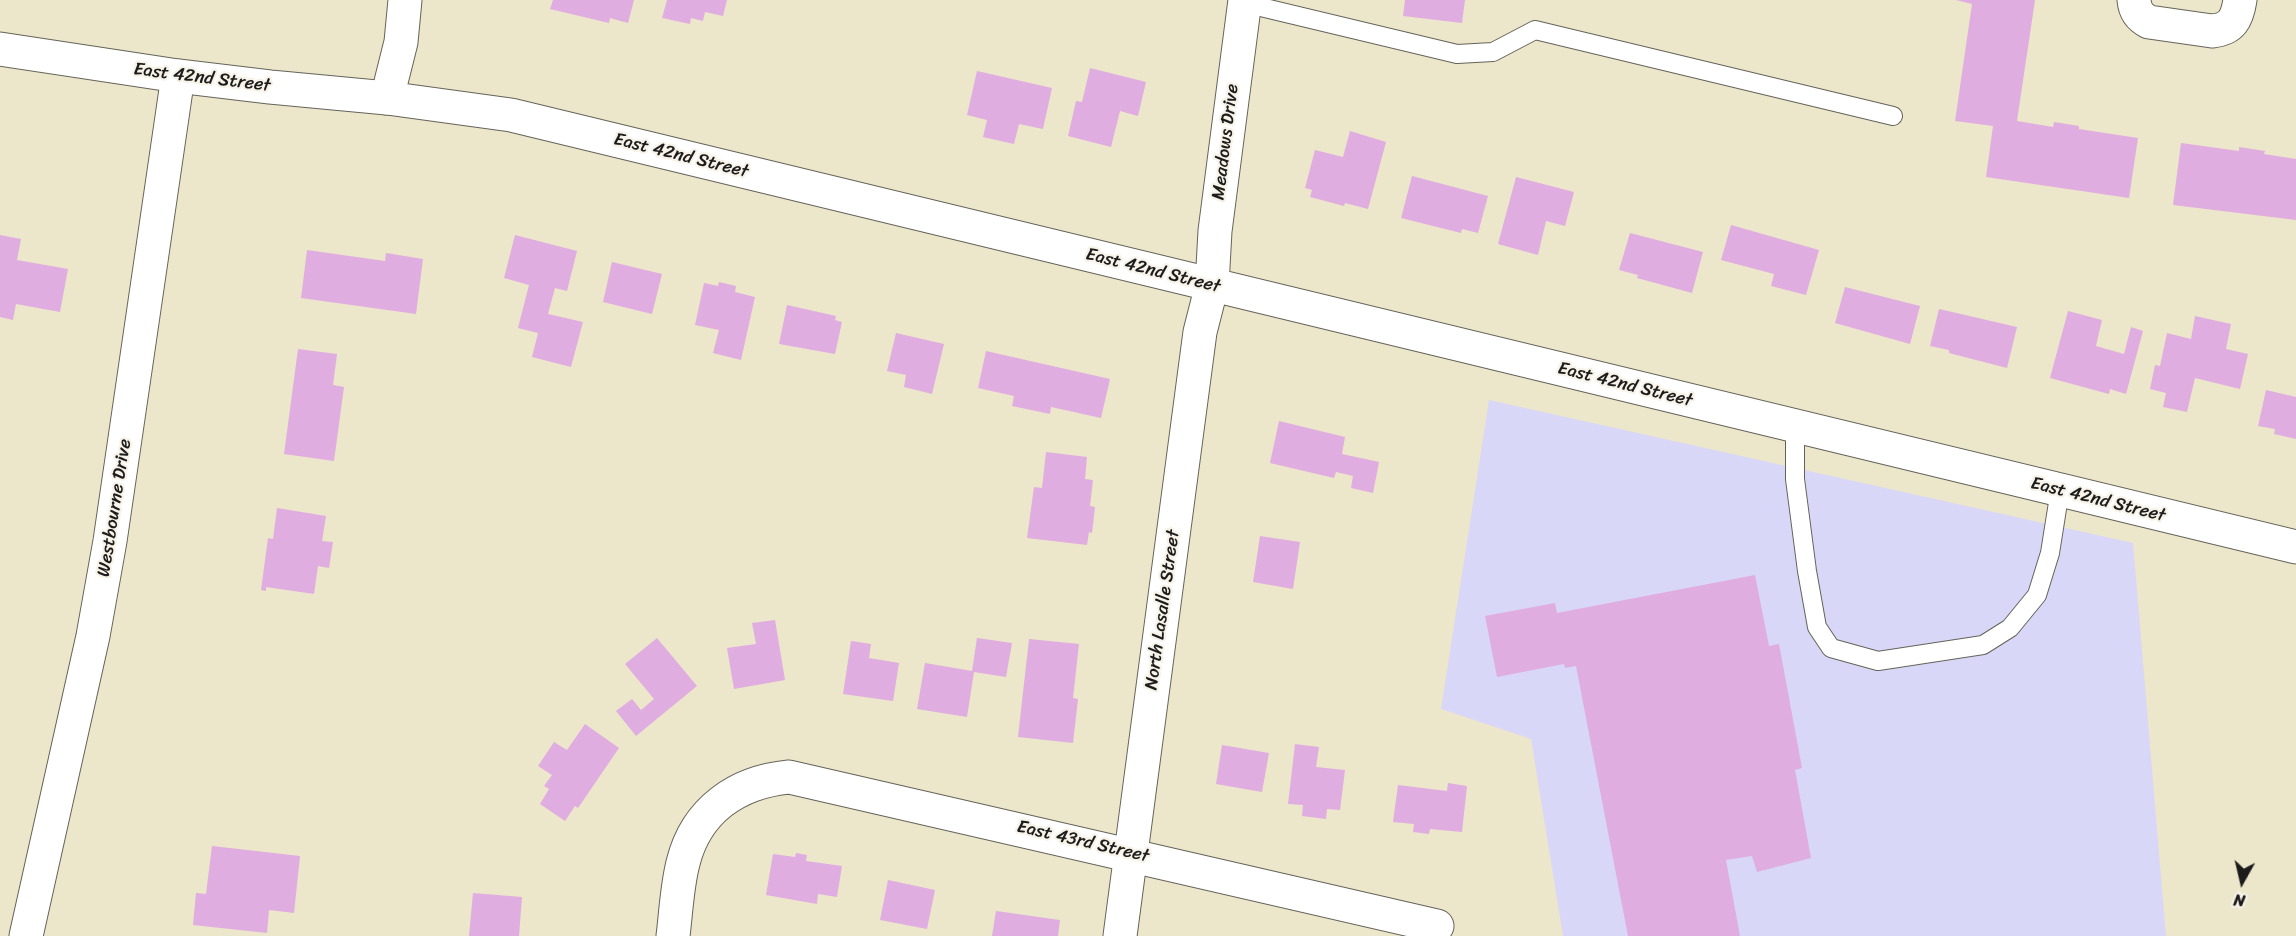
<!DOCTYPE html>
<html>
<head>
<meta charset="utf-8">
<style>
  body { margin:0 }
  #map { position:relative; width:2296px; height:936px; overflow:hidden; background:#ece6cb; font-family:Sriracha,sans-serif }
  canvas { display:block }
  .north { position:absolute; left:2212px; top:852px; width:60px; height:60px; -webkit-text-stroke:4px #f7f3e8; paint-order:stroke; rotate:188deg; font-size:16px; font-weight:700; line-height:24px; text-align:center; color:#1c1c1c }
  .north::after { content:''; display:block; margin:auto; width:21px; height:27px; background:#1c1c1c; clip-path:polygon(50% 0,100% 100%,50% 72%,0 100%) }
</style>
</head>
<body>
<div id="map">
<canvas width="2296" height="936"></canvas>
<div class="north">N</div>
</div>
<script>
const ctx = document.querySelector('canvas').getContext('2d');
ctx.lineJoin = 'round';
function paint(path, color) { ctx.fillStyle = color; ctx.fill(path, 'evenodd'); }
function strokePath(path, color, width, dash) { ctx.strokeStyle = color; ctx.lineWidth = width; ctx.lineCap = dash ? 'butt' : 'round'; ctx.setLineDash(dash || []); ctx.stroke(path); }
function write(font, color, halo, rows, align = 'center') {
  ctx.font = font + ' Sriracha,sans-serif'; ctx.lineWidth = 4.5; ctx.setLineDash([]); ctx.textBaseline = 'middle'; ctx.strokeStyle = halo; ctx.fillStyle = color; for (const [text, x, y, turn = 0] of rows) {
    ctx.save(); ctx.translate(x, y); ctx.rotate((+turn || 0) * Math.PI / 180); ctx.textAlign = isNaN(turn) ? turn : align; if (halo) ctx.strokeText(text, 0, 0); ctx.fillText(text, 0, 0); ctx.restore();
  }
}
paint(new Path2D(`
  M1489 400 2133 543 2166 936H1563L1531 739 1441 709Z`), '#d9d7f7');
paint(new Path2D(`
  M553 0H634L628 23 610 18 609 23 550 9Z
  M667 0H727L723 16 705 12 703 21 691 18 690 24 662 18Z
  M1405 0H1465L1462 23 1403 16Z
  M1956 0H2035L2017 121 2053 127 2054 122 2079 126V129L2138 138 2129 198 1986 177 1993 126 1955 121 1972 4Z
  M1090 68 1146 82 1138 116 1120 111 1111 147 1068 136 1076 101 1082 102Z
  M977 71 1052 88 1043 129 1019 124 1014 144 983 137 987 120 967 115Z
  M1350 131 1386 142 1368 209 1345 203 1344 206 1310 197 1312 190 1305 188 1315 150 1343 157Z
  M2181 143 2239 151V147L2265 151 2264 154 2296 159V220L2173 205Z
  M1412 176 1488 196 1478 233 1462 229 1461 233 1401 218Z
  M1516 177 1574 192 1565 226 1546 221 1538 255 1498 244Z
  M1731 225 1819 250 1806 295 1771 286 1774 274 1721 260Z
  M1630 233 1703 252 1692 293 1637 278 1638 275 1619 270Z
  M0 235 21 239 17 260 68 269 60 312 16 304 13 320 0 317Z
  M515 235 577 251 567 291 555 288 548 314 583 322 571 367 532 357 538 333 518 328 529 285 504 278Z
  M307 250 385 261 386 253 423 259 416 314 301 298Z
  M612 262 662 274 652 314 603 302Z
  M719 282 736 286 735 292 755 297 741 360 713 353 719 330 695 325 704 283 718 286Z
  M1845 287 1920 306 1910 344 1835 323Z
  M787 305 836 316 835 320 842 322 835 354 779 344Z
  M1939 309 2017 327 2007 368 1949 353V350L1930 346Z
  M2068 311 2102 320 2096 346 2124 354 2131 327 2143 331 2126 394 2110 389 2109 394 2050 378Z
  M2195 316 2231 324 2226 349 2248 354 2240 389 2195 378 2187 412 2163 407 2166 393 2150 389 2155 365 2160 366 2167 333 2191 339Z
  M896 333 944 344 932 394 904 387 906 375 887 371Z
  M298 349 337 354 333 385 344 387 334 461 284 454Z
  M986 351 1110 379 1101 418 1051 407 1050 414 1012 406 1014 396 978 388Z
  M2266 390 2296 397V439L2274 434 2275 429 2258 426Z
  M1279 421 1345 437 1342 454 1379 462 1373 493 1351 488 1353 476 1336 472 1334 478 1270 463Z
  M1046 452 1087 457 1085 479 1093 480 1090 506 1095 507 1092 533 1089 532 1087 545 1027 538 1034 487 1042 488Z
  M277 508 326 516 322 541 333 542 329 568 318 566 314 594 266 587V591L261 590 268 538 273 539Z
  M1260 536 1300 542 1293 589 1253 582Z
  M1755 575 1769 646 1779 644 1802 768 1795 770 1811 858 1757 872 1752 856 1726 860 1740 936H1628L1576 666 1565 668 1564 664 1497 677 1485 616 1555 603 1557 613Z
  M775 620 785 680 734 689 727 648 756 644 752 623Z
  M657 638 697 686 636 736 616 711 632 699 641 710 654 699 625 664Z
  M977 638 1012 643 1006 677 974 672 967 717 917 709 925 663 972 671Z
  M1029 639 1079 644 1073 698 1078 699 1073 743 1018 737Z
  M851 641 871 644 869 658 899 663 893 701 843 694Z
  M585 724 619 748 578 808 575 806 565 821 540 804 549 789 544 786 552 775 538 766 554 742 567 750Z
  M1295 744 1319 747 1316 767 1345 770 1340 810 1327 809 1326 819 1302 816 1303 805 1288 804Z
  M1222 745 1269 753 1262 792 1216 784Z
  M1448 783 1467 786 1462 832 1430 829 1429 834 1413 832 1414 824 1393 822 1398 785 1447 791Z
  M212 846 300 856 294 913 269 910 267 933 193 925 196 893 206 894Z
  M796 853 807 855 806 861 842 866 837 897 818 894 817 904 766 895 773 854 795 857Z
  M888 880 935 890 927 929 880 920Z
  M473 893 522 897 519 936H469Z
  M996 911 1060 920 1058 936H992Z`), '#dfade0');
const service = new Path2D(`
  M1244 3 1457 54 1493 52 1535 30 1893 116
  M1795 426V479L1807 571 1817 627 1831 648 1878 661 1983 645 2010 628 2037 595 2050 553 2060 490`);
const minor = new Path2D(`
  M2134 0C2135 11 2139 17 2149 22L2212 31C2232 29 2237 19 2240 0
  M387 98 401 42 405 0
  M26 936 93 636 110 541 178 76
  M673 936C676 912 677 886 683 863 696 810 737 782 789 777L1437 926
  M1120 936 1200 332 1212 285`);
const tertiary = new Path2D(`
  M0 49 178 76 270 87 387 98 511 115 2296 547
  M1212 285 1215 231 1245 0`);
strokePath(service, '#656359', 20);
strokePath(minor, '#656359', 35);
strokePath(tertiary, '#656359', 35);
strokePath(service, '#fff', 18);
strokePath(minor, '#fff', 33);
strokePath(tertiary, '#fff', 33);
write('18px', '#1c1c1c', '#f7f3e8', [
  ["East 42nd Street",202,78,7],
  ["Meadows Drive",1226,142,-83],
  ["East 42nd Street",681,156,14],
  ["East 42nd Street",1153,271,14],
  ["East 42nd Street",1625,385,14],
  ["East 42nd Street",2098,500,14],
  ["Westbourne Drive",115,508,-81],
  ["North Lasalle Street",1163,610,-82],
  ["East 43rd Street",1083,842,13]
]);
</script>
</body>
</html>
